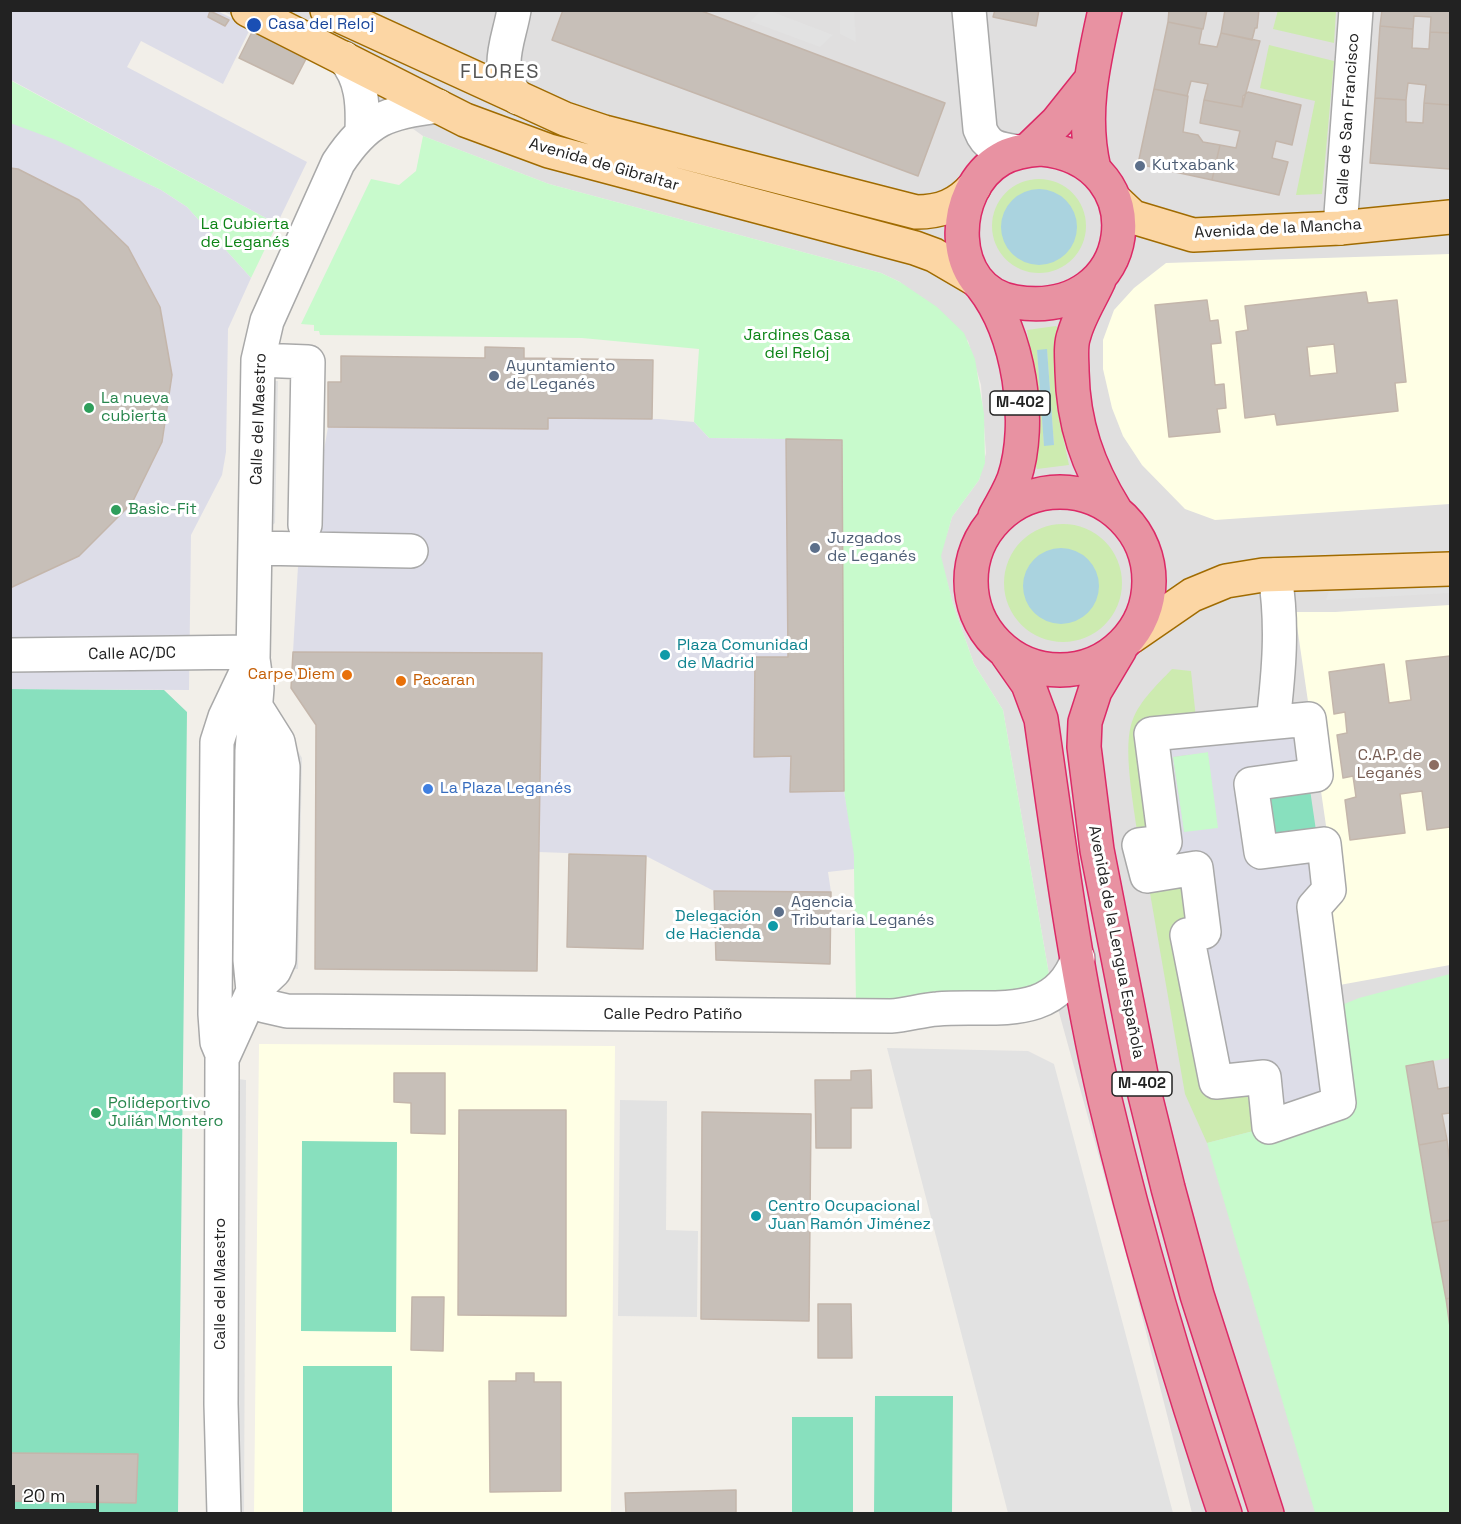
<!DOCTYPE html>
<html>
<head>
<meta charset="utf-8">
<style>
  body { margin:0 }
  #map { position:relative; width:1461px; height:1524px; overflow:hidden; background:#f2efe9; font-family:"Space Grotesk",sans-serif }
  canvas { display:block }
  .frame { position:absolute; inset:0; border:12px solid #222; pointer-events:none }
  .scale { position:absolute; left:12px; top:1485px; width:87px; height:27px; box-sizing:border-box; border:3px solid #222; border-top:0; padding-left:8px; font-size:18px; line-height:21px; white-space:nowrap; color:#222; -webkit-text-stroke:4px #fff; paint-order:stroke }
</style>
</head>
<body>
<div id="map">
<canvas width="1461" height="1524"></canvas>
<div class="frame"></div>
<div class="scale">20 m</div>
</div>
<script>
const ctx = document.querySelector('canvas').getContext('2d');
ctx.lineJoin = 'round';
function paint(path, color) { ctx.fillStyle = color; ctx.fill(path, 'evenodd'); }
function strokePath(path, color, width, dash) { ctx.strokeStyle = color; ctx.lineWidth = width; ctx.lineCap = dash ? 'butt' : 'round'; ctx.setLineDash(dash || []); ctx.stroke(path); }
function write(font, color, halo, rows, align = 'center') {
  ctx.font = font + ' "Space Grotesk",sans-serif'; ctx.lineWidth = 6; ctx.setLineDash([]); ctx.textBaseline = 'middle'; ctx.strokeStyle = halo; ctx.fillStyle = color; for (const [text, x, y, turn = 0] of rows) {
    ctx.save(); ctx.translate(x, y); ctx.rotate((+turn || 0) * Math.PI / 180); ctx.textAlign = isNaN(turn) ? turn : align; if (halo) ctx.strokeText(text, 0, 0); ctx.fillText(text, 0, 0); ctx.restore();
  }
}
paint(new Path2D(`
  M223 11H1450V1513H1192L1130 1269 1050 980 1003 710 974 664 953 604 940 556 952 517 979 480 986 453 981 385 968 341 900 282 881 273 549 184 423 136 317 60Z`), '#e0dfdf');
paint(new Path2D(`
  M1450 254V504L1215 520 1185 509 1142 465 1123 436 1112 408 1103 369V340L1114 310 1134 288 1166 263Z
  M1450 605V965L1334 986 1322 908 1332 867 1295 612H1335Z
  M259 1044 615 1046 611 1513 254 1514Z`), '#ffffe5');
paint(new Path2D(`
  M1278 10 1336 11 1334 43 1273 29Z
  M1269 45 1334 61 1322 194 1296 195 1315 101 1260 88Z
  M992 226a47 47 0 1 1 94 0a47 47 0 1 1-94 0Z
  M1056 326 1059 330 1055 352 1057 408 1069 465 1037 469 1035 464C1044 420 1033 373 1027 330ZM1037 350H1047L1054 445H1044Z
  M1004 583a59 59 0 1 1 118 0a59 59 0 1 1-118 0Z
  M1172 669 1191 671 1197 728 1165 842 1139 845C1135 813 1123 754 1131 725 1137 703 1156 686 1172 669Z
  M1196 868 1264 1077 1269 1127 1207 1143 1185 1094 1147 876Z`), '#cdebb0');
paint(new Path2D(`
  M10 80 277 224 251 278 187 207 161 190 75 150 11 124Z
  M423 136 549 184 881 273 900 282 937 307 964 333 975 359 984 414 985 463 979 480 952 517 941 556 953 604 974 664 1003 710 1050 980 1042 989 856 1004 854 869 844 791 842 440 709 438 694 422 699 349 582 338 320 335 319 331H314V325L301 324 371 179 399 185 416 171Z
  M1208 752 1219 828 1184 833 1173 757Z
  M1450 974V1058L1406 1066 1450 1325V1513H1315L1207 1143 1269 1127 1327 1011 1359 998Z`), '#c8facc');
paint(new Path2D(`
  M11 689 164 690 187 712 178 1513H11Z
  M1308 776 1318 844 1261 852 1251 784Z
  M302 1141 397 1142 396 1332 301 1331Z
  M303 1366H392V1513H303Z
  M875 1396H953L952 1513H874Z
  M792 1417H853V1513H792Z`), '#88e0be');
paint(new Path2D(`
  M761 11H770L833 35 820 47 750 21Z
  M840 11H854L856 42 840 34Z
  M270 381H278L275 523 269 528Z
  M1450 550V561H1296L1302 554Z
  M1450 583V593L1326 600 1330 588Z
  M292 741 302 758 298 969H287Z
  M887 1048 1028 1051 1054 1064 1173 1513H1008Z
  M238 1079 246 1080 244 1513 236 1514Z
  M620 1100 667 1101 666 1230 698 1231 697 1317 618 1316Z`), '#e2e2e2');
paint(new Path2D(`
  M10 11H217L251 27 223 84 141 41 127 67 307 162 277 224 11 80Z
  M10 123 56 140 161 190 187 207 251 278 228 329 226 452 222 475 191 535 189 690 11 689V588L79 556 132 503 162 442 172 375 160 307 128 247 79 200 18 169 11 168Z
  M548 418 659 419 694 422 709 438 786 439 788 657H755L754 756H791L790 792 844 791 854 855V869L828 872 831 892 714 891 646 856 539 852 542 653 293 652 299 549 310 532 328 427 547 429Z
  M1309 719 1316 775 1252 784 1261 852 1324 844 1339 1103 1269 1127 1264 1077 1216 1082 1196 868 1147 876 1151 734ZM1208 752 1218 828 1184 832 1173 757Z`), '#dddde8');
paint(new Path2D(`
  M1001 227a38 38 0 1 1 76 0a38 38 0 1 1-76 0Z
  M1047 349 1054 445 1044 446 1037 350Z
  M1023 586a38 38 0 1 1 76 0a38 38 0 1 1-76 0Z`), '#aad3df');
const building = new Path2D(`
  M563 10H699L945 103 918 176 552 40Z
  M995 10H1039L1036 26 993 17Z
  M1207 10 1203 29 1168 22 1169 10Z
  M1225 10H1259L1257 28H1255L1252 40 1221 33Z
  M1382 10H1450V33L1430 32 1431 17 1414 16 1413 29 1380 26Z
  M210 11 229 20 225 26 208 17Z
  M1168 22 1202 29 1199 44 1217 47 1221 33 1260 41 1242 107 1204 100 1208 84 1191 81 1187 96 1154 89Z
  M1380 26 1413 29 1412 48 1429 49 1430 32 1450 33V105L1424 103 1426 85 1408 83 1406 100 1375 98Z
  M253 30 307 57 293 84 239 58Z
  M1154 89 1188 96 1183 132 1198 135 1203 142 1220 145 1212 180 1138 164Z
  M1248 92 1301 105 1292 145 1276 141 1272 158 1288 162 1279 195 1212 180 1220 145 1236 148 1240 131 1200 123 1204 100 1242 107 1243 96Z
  M1375 98 1406 100V122L1423 123 1424 103 1450 105V169L1370 163Z
  M10 168 18 169 79 200 128 247 160 307 172 375 162 442 132 503 79 556 10 588Z
  M1366 292 1368 303 1397 300 1406 382 1395 383 1398 411 1277 425 1275 414 1245 418 1236 332 1248 330 1245 306ZM1334 344 1337 373 1310 376 1307 347Z
  M1207 300 1210 321 1218 320 1221 343 1211 344 1215 385 1224 384 1226 408 1217 409 1220 432 1169 437 1155 305Z
  M485 347 524 348V358L653 360 652 419 548 418V429L328 427V382H341V356L485 358Z
  M786 439 842 440 844 791 790 792 791 756 754 757 755 657H788Z
  M293 652 542 653 537 971 315 969 316 725 291 688Z
  M1450 656V827L1427 830 1422 791 1400 794 1405 833 1350 840 1345 800 1356 797 1353 776 1343 778 1337 735 1347 733 1345 712 1334 714 1329 672 1384 664 1389 703 1411 700 1406 661Z
  M569 854 646 856 643 949 567 947Z
  M714 891 831 892 830 964 716 960Z
  M1433 1061 1438 1089 1450 1087V1113L1442 1114 1447 1140 1419 1145 1406 1066Z
  M871 1070 872 1108H851V1148H816L815 1080H851V1071Z
  M394 1073H445V1134L411 1133V1103L394 1102Z
  M459 1110H566V1316L458 1315Z
  M702 1112 811 1114 809 1321 701 1319Z
  M1447 1140 1450 1164V1220L1432 1223 1419 1145Z
  M1450 1220V1298L1446 1299 1432 1223Z
  M412 1297H444L443 1351 411 1350Z
  M1450 1298V1327L1446 1299Z
  M818 1304H851L852 1358H818Z
  M516 1373H534V1382H561V1491L490 1492 489 1381H516Z
  M10 1453 138 1454 136 1503 10 1501Z
  M736 1490V1514H626L625 1493Z`);
paint(building, '#c7bfb8');
strokePath(building, '#c4b6ab', 1.5);
const minor = new Path2D(`
  M514 10C509 41 492 70 518 98
  M969 10 980 129C987 148 999 149 1018 152
  M344 58C362 78 363 104 362 130
  M1340 228 1356 10
  M258 360 308 362 305 525
  M255 548 411 551
  M10 655 253 652
  M1309 719 1316 775 1251 784 1261 852 1324 844 1329 890 1314 907 1339 1103 1269 1127 1264 1077 1216 1082 1187 935 1204 932 1196 868 1147 876 1139 845 1165 842 1151 734Z
  M1273 722C1279 671 1283 625 1275 575
  M253 991 265 1006 287 1011 891 1016C907 1015 922 1010 937 1009 992 1004 1055 1023 1078 958
  M253 991 274 971 279 960 283 767 278 742 256 707
  M222 1054 217 1042 215 1014 217 742 225 717 252 660
  M224 1514 221 1404 222 1059 253 991 250 960 252 751 257 688 253 659 258 360 267 321 338 163C367 119 387 112 438 106`);
const major = new Path2D(`
  M248 10 465 120 549 151 915 248 934 255 975 279
  M327 10 565 119 604 132 916 212C941 212 958 205 974 187
  M1115 200 1133 217 1193 235 1340 228 1450 217
  M1131 637 1192 595 1226 581 1263 575 1450 569`);
const highway = new Path2D(`
  M1041 149C1157 159 1139 322 1015 302 946 291 948 189 1001 159 1013 152 1027 150 1041 149Z
  M1028 150 1057 122 1089 82
  M1094 169C1081 115 1093 64 1105 10
  M1099 280C1091 298 1079 316 1074 335 1070 345 1072 360 1072 371 1073 424 1088 466 1115 510
  M982 286C1019 333 1033 422 1014 479 1009 492 1002 504 995 516
  M971 581a89 89 0 1 1 178 0a89 89 0 1 1-178 0Z
  M1120 649 1095 691 1085 722 1084 747 1097 850 1145 1095 1168 1188 1197 1295 1267 1514
  M1007 654 1028 684 1041 719C1059 846 1076 975 1105 1100 1138 1239 1179 1378 1225 1514`);
strokePath(minor, '#a9a9a9', 36);
strokePath(major, '#a06b00', 36);
strokePath(highway, '#dc2a67', 36);
strokePath(minor, '#fff', 33);
strokePath(major, '#fcd6a4', 33);
strokePath(highway, '#e892a2', 33);
for (const [x, y, r, color] of [
  [254,25,8,"#1a4fb4"],
  [1140,166,6,"#5c6f8a"],
  [494,376,6,"#5c6f8a"],
  [89,408,6,"#2e9e5b"],
  [116,510,6,"#2e9e5b"],
  [815,548,6,"#5c6f8a"],
  [665,655,6,"#0f9aa8"],
  [347,675,6,"#e8710a"],
  [401,681,6,"#e8710a"],
  [1434,765,6,"#8d6e63"],
  [428,789,6,"#3f7fe0"],
  [779,912,6,"#5c6f8a"],
  [773,926,6,"#0f9aa8"],
  [96,1113,6,"#2e9e5b"],
  [756,1216,6,"#0f9aa8"]
]) { const dot = new Path2D(); dot.arc(x, y, r, 0, 2 * Math.PI); ctx.fillStyle = color; ctx.fill(dot); strokePath(dot, '#fff', 2); }
for (const [x, y, w] of [
  [1020,403,60],
  [1142,1084,60]
]) { const box = new Path2D(); box.roundRect(x - w / 2, y - 12, w, 24, 4.5); ctx.fillStyle = '#fff'; ctx.fill(box); strokePath(box, '#222', 1.5); }
write('bold 15px', '#222', null, [
  ["M-402",1020,403],
  ["M-402",1142,1084]
]);
write('16px', '#164399', '#fff', [
  ["Casa del Reloj",268,25]
], 'left');
write('16px', '#222', '#fff', [
  ["Calle de San Francisco",1348,119,-86],
  ["Avenida de Gibraltar",604,165,16],
  ["Avenida de la Mancha",1278,229,-3],
  ["Calle del Maestro",259,419,-88],
  ["Calle AC/DC",132,654,-1],
  ["Avenida de la Lengua Española",1116,942,79],
  ["Calle Pedro Patiño",673,1015],
  ["Calle del Maestro",221,1284,-90]
]);
write('16px', '#4e5e75', '#fff', [
  ["Kutxabank",1152,166],
  ["Ayuntamiento",506,367],
  ["de Leganés",506,385],
  ["Juzgados",827,539],
  ["de Leganés",827,557],
  ["Agencia",791,903],
  ["Tributaria Leganés",791,921]
], 'left');
write('16px', '#0c8416', '#fff', [
  ["La Cubierta",245,225],
  ["de Leganés",245,243],
  ["Jardines Casa",797,336],
  ["del Reloj",797,354]
]);
write('16px', '#27864d', '#fff', [
  ["La nueva",101,399],
  ["cubierta",101,417],
  ["Basic-Fit",128,510],
  ["Polideportivo",108,1104],
  ["Julián Montero",108,1122]
], 'left');
write('16px', '#0d838f', '#fff', [
  ["Plaza Comunidad",677,646],
  ["de Madrid",677,664],
  ["Delegación",761,917,"right"],
  ["de Hacienda",761,935,"right"],
  ["Centro Ocupacional",768,1207],
  ["Juan Ramón Jiménez",768,1225]
], 'left');
write('16px', '#c56008', '#fff', [
  ["Carpe Diem",335,675],
  ["Pacaran",413,681,"left"]
], 'right');
write('16px', '#785e54', '#fff', [
  ["C.A.P. de",1422,756],
  ["Leganés",1422,774]
], 'right');
write('16px', '#366cbe', '#fff', [
  ["La Plaza Leganés",440,789]
], 'left');
ctx.letterSpacing = '1.5px';
write('20px', '#555', '#fff', [
  ["FLORES",500,73]
]);
ctx.letterSpacing = '0px';
</script>
</body>
</html>
